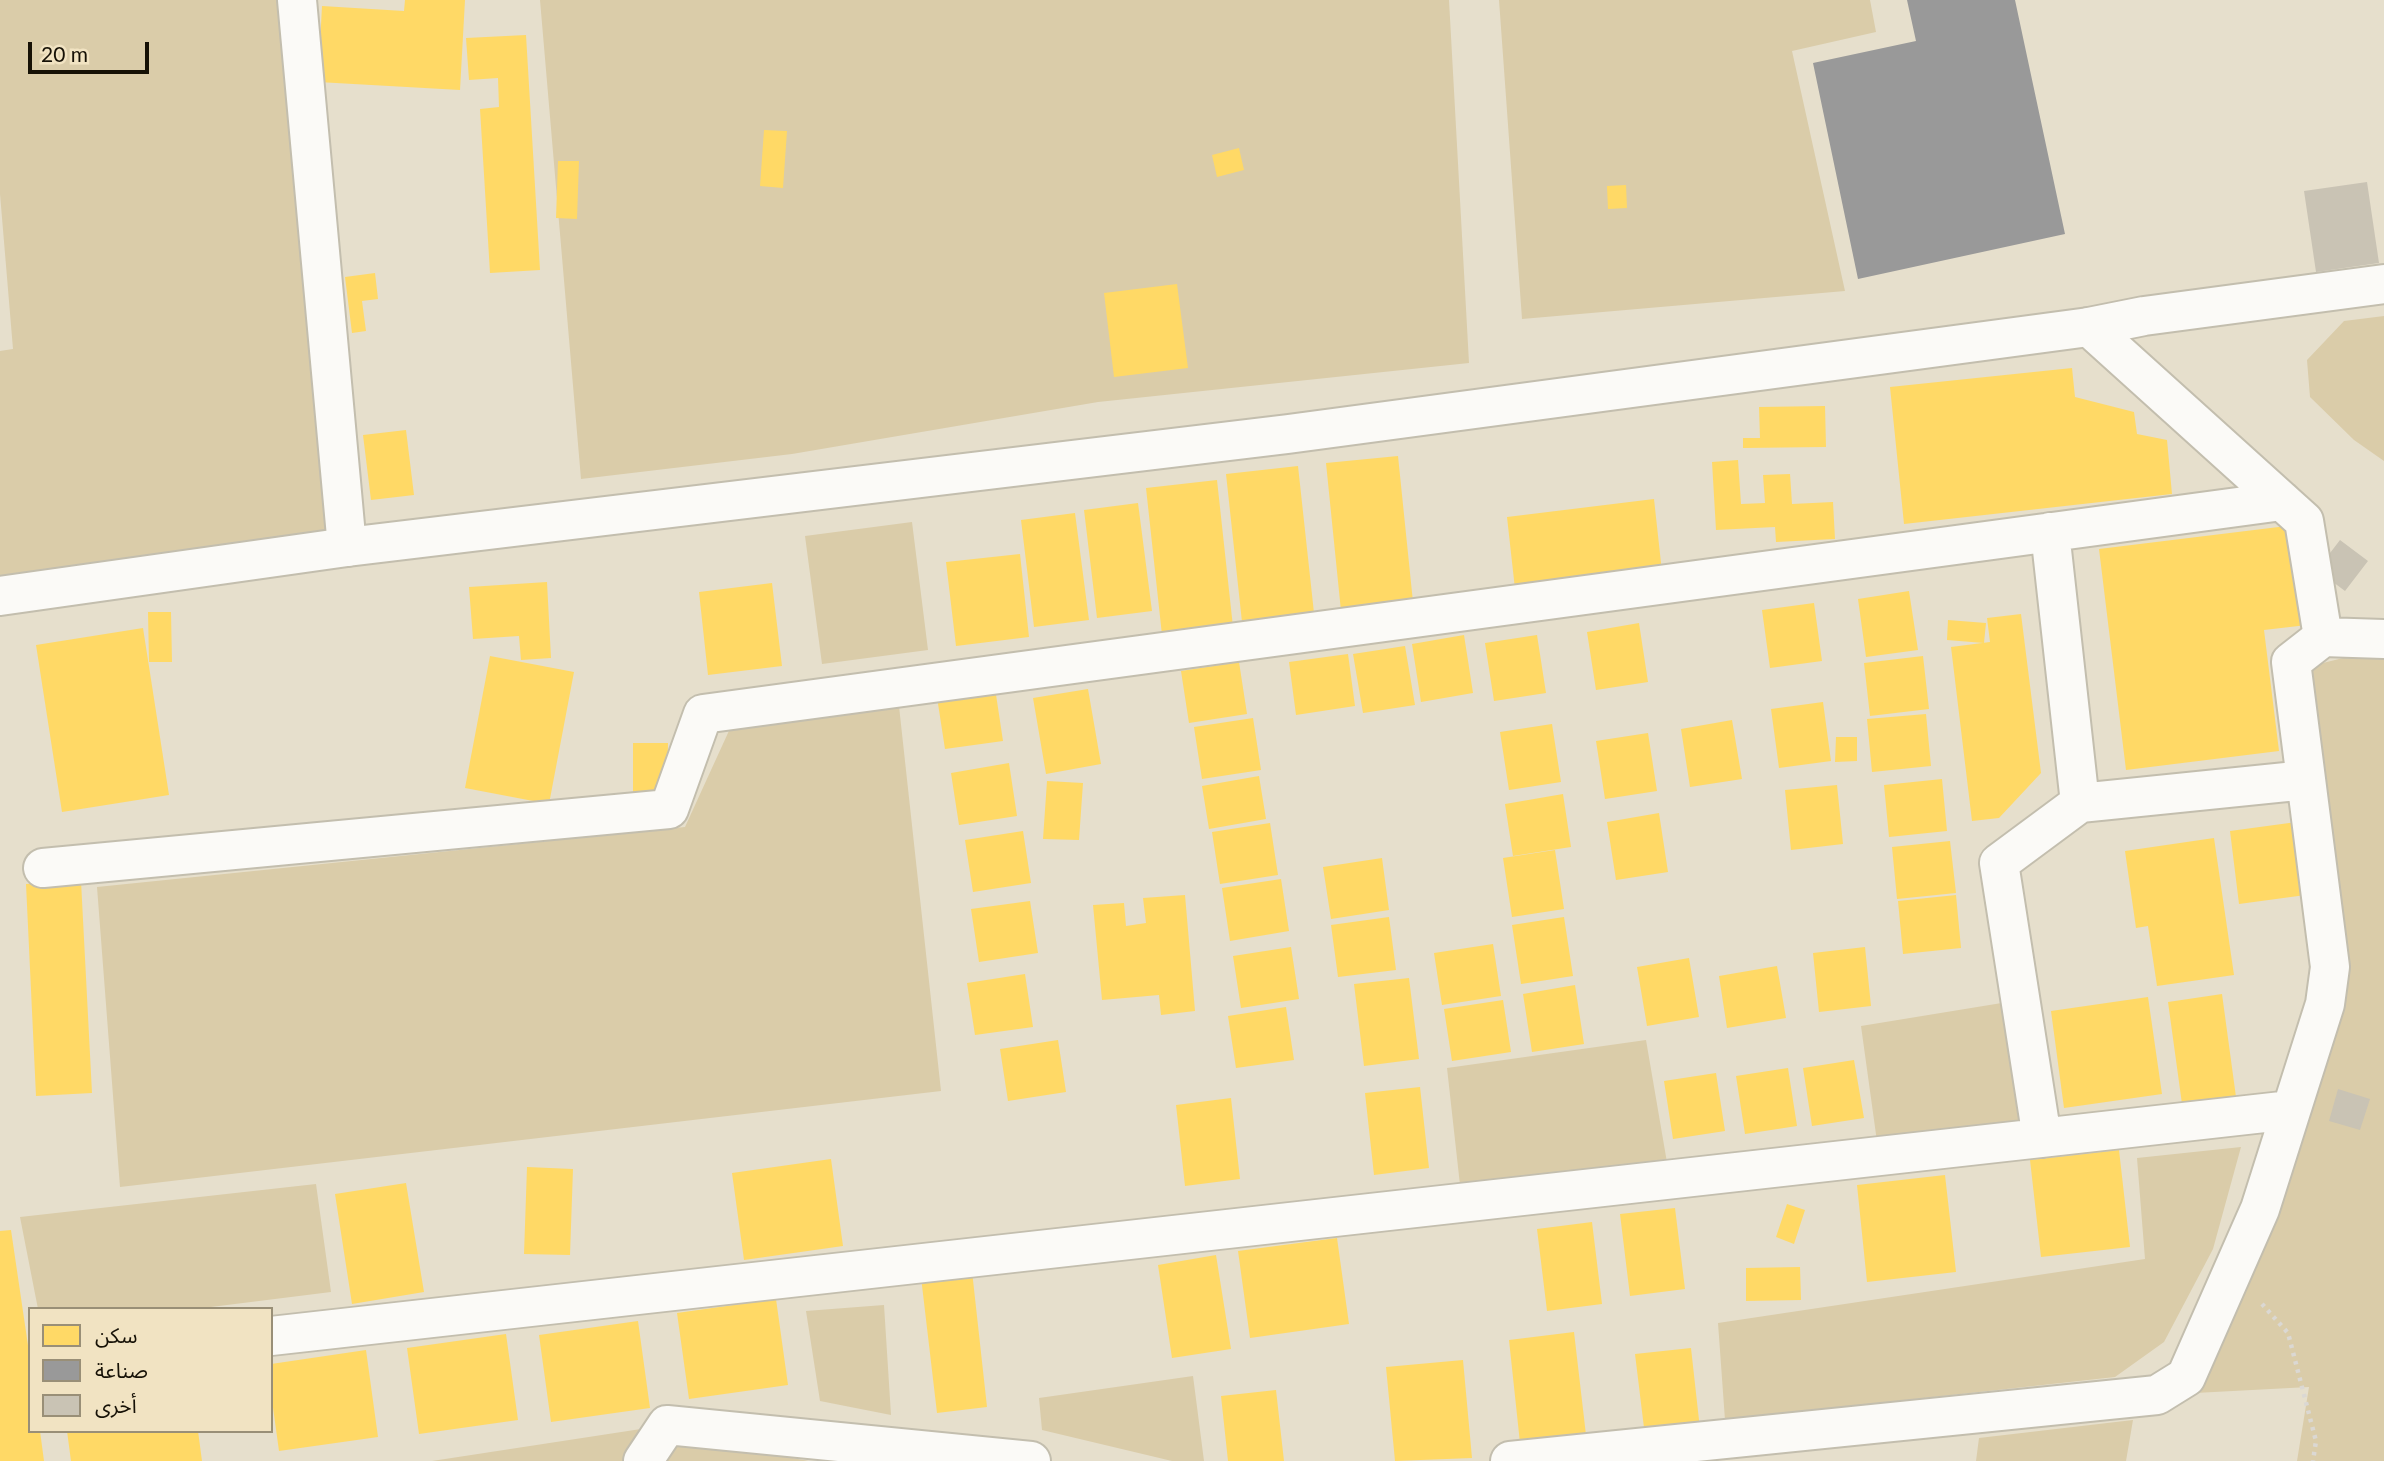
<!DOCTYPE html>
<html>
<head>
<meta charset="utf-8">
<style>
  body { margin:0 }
  #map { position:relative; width:2384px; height:1461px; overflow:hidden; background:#e6dfcc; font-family:Lato,"Noto Sans Arabic",sans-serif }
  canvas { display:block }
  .legend { position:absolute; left:28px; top:1307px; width:245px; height:126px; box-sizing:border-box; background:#f1e3c2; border:2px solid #998f77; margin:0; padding:9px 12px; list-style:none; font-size:21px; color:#161106 }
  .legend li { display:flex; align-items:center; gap:14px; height:35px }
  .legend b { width:35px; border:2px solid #998f77 }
  .scale { position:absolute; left:28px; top:42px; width:121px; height:32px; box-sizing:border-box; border:4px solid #161106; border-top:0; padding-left:9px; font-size:21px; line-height:24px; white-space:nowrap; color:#161106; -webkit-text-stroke:5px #f1e3c2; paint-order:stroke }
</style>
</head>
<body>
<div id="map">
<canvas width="2384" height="1461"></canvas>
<ul class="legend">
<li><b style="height:19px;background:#ffd966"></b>سكن</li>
<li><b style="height:19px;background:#999"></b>صناعة</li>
<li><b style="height:19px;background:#c9c3b4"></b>أخرى</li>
</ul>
<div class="scale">20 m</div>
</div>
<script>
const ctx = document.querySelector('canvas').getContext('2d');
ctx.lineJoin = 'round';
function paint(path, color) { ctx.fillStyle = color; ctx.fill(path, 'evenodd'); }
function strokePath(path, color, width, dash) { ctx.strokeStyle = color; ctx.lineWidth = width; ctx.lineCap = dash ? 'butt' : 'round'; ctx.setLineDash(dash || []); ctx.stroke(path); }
paint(new Path2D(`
  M0 0H297L347 547 0 596V351L13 349 0 194Z
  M540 0H1449L1469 363 1098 402 792 454 581 479Z
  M1499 0H1870L1876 32 1792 51 1845 291 1522 319Z
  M2384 316V461L2354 440 2310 397 2307 360 2344 321Z
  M912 522 928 650 822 664 805 536Z
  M2355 655 2384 657V1461H2297L2309 1387 2157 1395 2186 1377 2325 1004 2306 780 2311 666Z
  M898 697 941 1091 120 1187 97 887 685 827 733 722Z
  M2020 1000 2042 1138 1879 1156 1861 1026Z
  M1646 1040 1670 1180 1462 1203 1447 1068Z
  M2241 1147 2213 1249 2164 1342 2115 1377 1725 1420 1718 1323 2145 1259 2137 1158Z
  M316 1184 331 1292 195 1309H38L20 1217Z
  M884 1305 891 1415 820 1401 806 1311Z
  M1193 1376 1204 1461H1172L1042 1430 1039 1398Z
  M2133 1420 2126 1461H1976L1979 1438Z
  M667 1425 643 1461H432Z
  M671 1436 809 1461H657Z`), '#dacca9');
paint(new Path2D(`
  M405 0H465L460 90 318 82 322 6 404 11Z
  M526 35 540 270 490 273 480 109 499 107 498 78 469 80 466 38Z
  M764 130 787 131 783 188 760 186Z
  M1239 148 1244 170 1217 177 1212 155Z
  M558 161H579L577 219 556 218Z
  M1626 185 1627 208 1608 209 1607 186Z
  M375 273 378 299 362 301 366 331 352 333 345 277Z
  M1177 284 1188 368 1114 377 1104 293Z
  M2072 368 2075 397 2134 412 2137 434 2167 440 2172 494 1904 524 1890 387Z
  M1825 406 1826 447 1743 448V438H1760L1759 407Z
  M406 430 414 495 371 500 363 435Z
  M1398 456 1413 602 1341 611 1326 463Z
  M1738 460 1741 504 1765 503 1763 475 1790 474 1792 504 1833 502 1835 539 1776 542 1775 527 1716 530 1712 462Z
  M1298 466 1314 613 1242 622 1226 474Z
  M1217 480 1233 627 1162 635 1146 488Z
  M1654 499 1662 572 1515 589 1507 517Z
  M1138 503 1152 611 1097 618 1084 510Z
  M1075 513 1089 620 1034 627 1021 520Z
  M2295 525 2307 625 2264 630 2279 751 2126 770 2099 549Z
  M1020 554 1029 637 956 646 946 562Z
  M547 582 551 658 521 660 519 636 473 639 469 587Z
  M772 583 782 666 708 675 699 592Z
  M1909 591 1918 650 1866 657 1858 599Z
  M1814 603 1822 661 1770 668 1762 610Z
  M148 612H171L172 662H149Z
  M2021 614 2041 773 1999 818 1972 821 1951 647 1990 642 1987 618Z
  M1948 620 1986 623 1984 643 1947 640Z
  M1639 623 1648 682 1596 690 1587 632Z
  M143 628 169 795 62 812 36 645Z
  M1464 635 1473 693 1421 702 1412 644Z
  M1537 635 1546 693 1494 701 1485 643Z
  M1405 646 1415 705 1363 713 1353 654Z
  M1348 654 1355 706 1296 715 1289 662Z
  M490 656 574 672 549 804 465 788Z
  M1923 656 1929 709 1870 716 1864 663Z
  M1239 662 1247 714 1189 723 1181 671Z
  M995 688 1003 741 945 749 937 697Z
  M1088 689 1101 764 1046 774 1033 698Z
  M1823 702 1831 761 1779 768 1771 709Z
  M1926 714 1931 766 1872 772 1867 719Z
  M1253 718 1261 770 1202 779 1194 727Z
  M1732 720 1742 779 1690 787 1681 729Z
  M1552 724 1561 782 1509 790 1500 732Z
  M1648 733 1657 791 1605 799 1596 741Z
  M1836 737H1857V761L1835 762Z
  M633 743H668L667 797H633Z
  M1009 763 1017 816 959 825 951 773Z
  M1259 776 1266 819 1209 829 1202 786Z
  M1942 779 1947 831 1889 837 1884 785Z
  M1047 781 1083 783 1079 840 1043 839Z
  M1837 785 1843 844 1791 850 1785 790Z
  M1563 794 1571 847 1513 856 1505 804Z
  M1659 813 1668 872 1616 880 1607 822Z
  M2304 821 2313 894 2239 904 2230 831Z
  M1270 823 1278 875 1220 884 1212 832Z
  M1023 831 1031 883 973 892 965 840Z
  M2214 838 2234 975 2157 986 2148 926 2136 928 2125 851Z
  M1950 841 1956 893 1897 899 1892 847Z
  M1555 850 1564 909 1512 917 1503 858Z
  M1382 858 1389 910 1331 919 1323 867Z
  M1281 879 1289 931 1230 941 1222 888Z
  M81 881 92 1093 36 1096 26 884Z
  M1185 895 1195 1011 1161 1015 1159 995 1102 1000 1093 905 1124 903 1126 926 1146 923 1143 898Z
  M1956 895 1961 948 1903 954 1898 901Z
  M1030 901 1038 953 979 962 971 909Z
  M1389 917 1396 970 1338 977 1331 925Z
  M1564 917 1573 976 1521 984 1512 925Z
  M1493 944 1501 996 1442 1005 1434 953Z
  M1291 947 1299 999 1241 1008 1233 956Z
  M1865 947 1871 1006 1819 1012 1813 953Z
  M1689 958 1699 1017 1647 1026 1637 967Z
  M1777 966 1786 1018 1727 1028 1719 976Z
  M1025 974 1033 1027 975 1035 967 983Z
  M1409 978 1419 1059 1364 1066 1354 984Z
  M1575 985 1584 1044 1532 1052 1523 994Z
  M2222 994 2236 1097 2182 1104 2168 1002Z
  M2148 997 2162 1094 2064 1108 2051 1011Z
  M1503 1000 1511 1052 1452 1061 1444 1009Z
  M1286 1007 1294 1060 1236 1068 1228 1016Z
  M1058 1040 1066 1092 1008 1101 1000 1049Z
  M1854 1060 1864 1118 1812 1126 1803 1068Z
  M1788 1068 1797 1126 1745 1134 1736 1076Z
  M1716 1073 1725 1131 1673 1139 1664 1081Z
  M1420 1087 1429 1168 1374 1175 1365 1093Z
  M1231 1098 1240 1179 1185 1186 1176 1105Z
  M2119 1150 2130 1247 2041 1257 2030 1160Z
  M831 1159 843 1246 744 1260 732 1173Z
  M527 1167 573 1169 570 1255 524 1254Z
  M1945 1175 1956 1272 1867 1282 1857 1185Z
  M406 1183 424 1292 352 1304 335 1194Z
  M1787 1204 1805 1210 1794 1244 1776 1237Z
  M1675 1208 1685 1289 1630 1296 1620 1214Z
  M1592 1222 1602 1304 1547 1311 1537 1229Z
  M11 1230 30 1359V1431H40L44 1461H0V1231Z
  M1337 1238 1349 1324 1250 1338 1238 1251Z
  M1216 1255 1231 1349 1172 1358 1158 1265Z
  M1800 1267 1801 1300 1746 1301V1268Z
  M972 1271 987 1407 937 1413 921 1277Z
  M776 1299 788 1385 689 1399 677 1313Z
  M638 1321 650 1408 551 1422 539 1335Z
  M1574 1332 1586 1435 1520 1443 1509 1340Z
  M506 1334 518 1420 419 1434 407 1348Z
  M1691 1348 1700 1429 1645 1436 1635 1354Z
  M366 1350 378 1437 279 1451 271 1393V1364Z
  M1463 1360 1472 1458 1395 1461 1386 1367Z
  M1276 1390 1284 1461H1228L1221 1396Z
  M67 1431H198L202 1461H71Z`), '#ffd966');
paint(new Path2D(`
  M1907 0H2015L2065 234 1858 279 1813 63 1916 41Z`), '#999');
paint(new Path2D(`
  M2367 182 2379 263 2316 272 2304 191Z
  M2340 540 2368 561 2345 591 2317 570Z
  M2338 1089 2370 1099 2360 1130 2329 1121Z`), '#c9c3b4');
const minor = new Path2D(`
  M297 0 347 547
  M2050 532 2080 803
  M2323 637 2384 639
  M43 868 669 809 703 714 2282 501
  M2042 1138 1999 863 2080 803 2306 780
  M271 1336 2291 1110
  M643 1461 667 1425 1031 1461
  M1510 1461 2157 1395 2186 1377 2260 1209 2325 1004 2330 967 2291 662 2323 637 2304 521 2089 327`);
const tertiary = new Path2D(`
  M0 596 347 547 1288 434 2089 327 2144 316 2384 284`);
strokePath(minor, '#c3beae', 42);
strokePath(tertiary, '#c3beae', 42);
strokePath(new Path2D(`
  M2262 1304 2288 1333 2316 1441 2313 1461`), '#dbd8d3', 4.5, [3.5, 5]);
strokePath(minor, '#fbfaf7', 38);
strokePath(tertiary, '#fbfaf7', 38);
</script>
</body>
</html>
